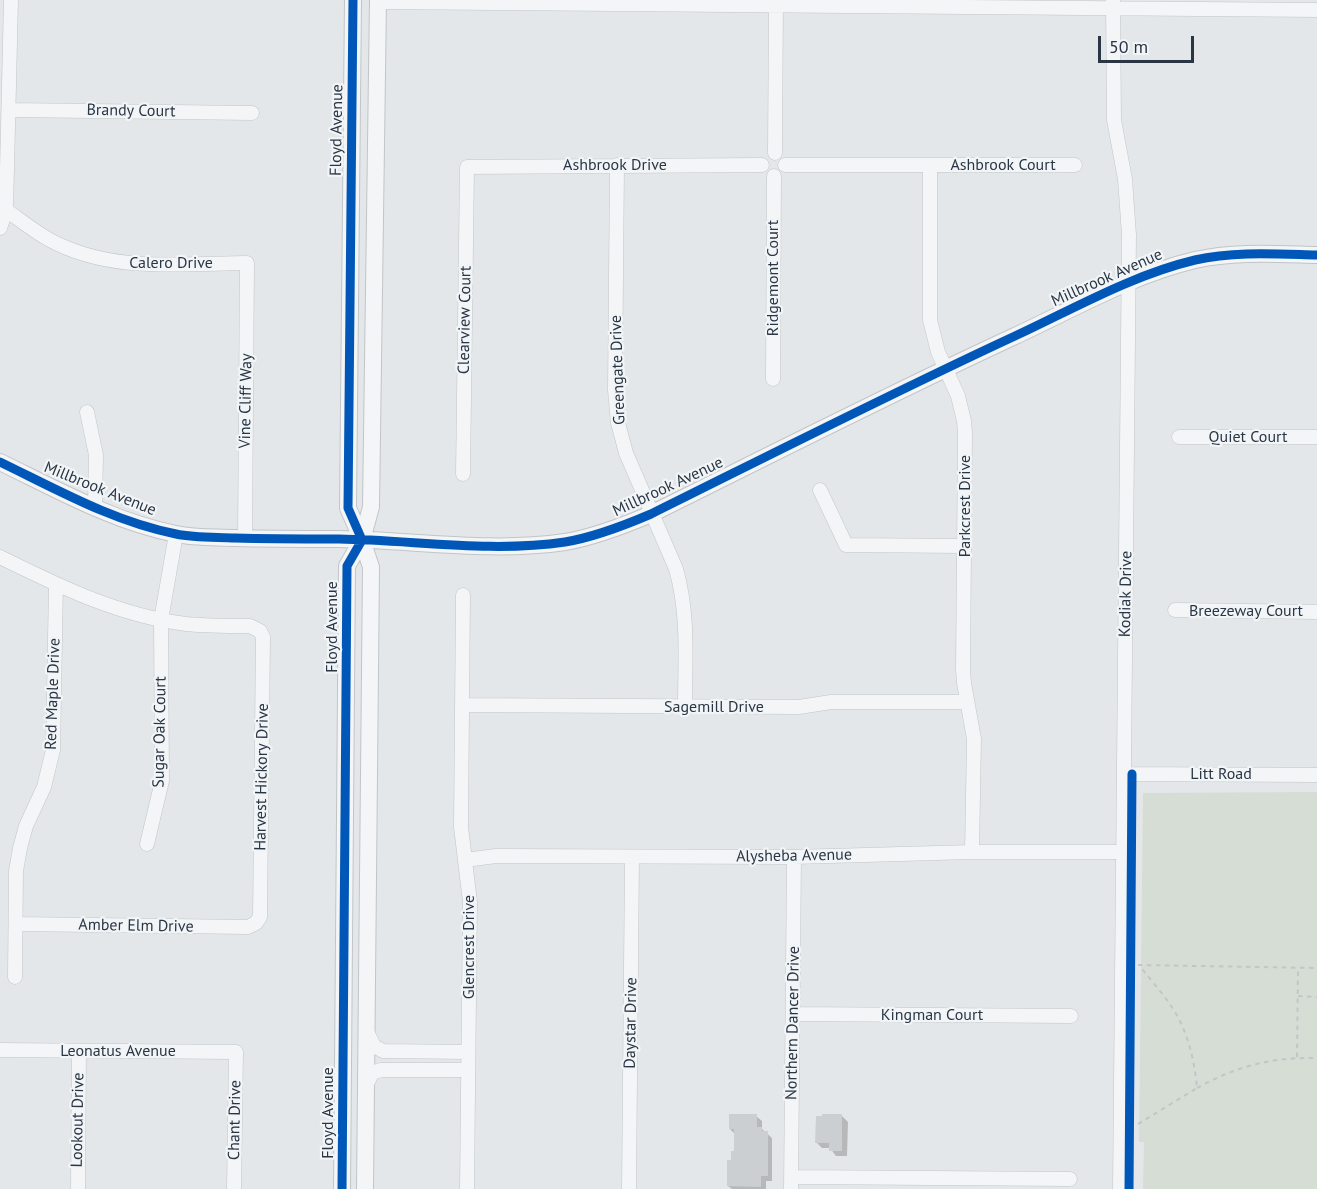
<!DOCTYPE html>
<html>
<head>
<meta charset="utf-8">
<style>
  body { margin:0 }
  #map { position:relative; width:1317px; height:1189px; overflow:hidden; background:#e4e7e9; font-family:"PT Sans",sans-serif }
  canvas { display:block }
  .scale { position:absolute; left:1098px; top:36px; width:96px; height:27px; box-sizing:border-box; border:3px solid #2a3643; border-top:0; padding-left:8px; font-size:18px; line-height:21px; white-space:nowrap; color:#2a3643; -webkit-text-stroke:4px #f2f5f8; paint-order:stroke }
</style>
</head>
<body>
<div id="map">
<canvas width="1317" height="1189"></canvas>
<div class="scale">50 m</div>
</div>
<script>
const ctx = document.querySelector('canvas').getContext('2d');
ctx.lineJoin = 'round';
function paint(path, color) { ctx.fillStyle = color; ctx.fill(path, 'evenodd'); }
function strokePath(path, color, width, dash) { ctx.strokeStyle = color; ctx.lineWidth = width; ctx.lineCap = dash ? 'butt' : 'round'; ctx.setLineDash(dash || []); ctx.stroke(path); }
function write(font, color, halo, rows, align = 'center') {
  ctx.font = font + ' "PT Sans",sans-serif'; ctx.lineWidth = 4.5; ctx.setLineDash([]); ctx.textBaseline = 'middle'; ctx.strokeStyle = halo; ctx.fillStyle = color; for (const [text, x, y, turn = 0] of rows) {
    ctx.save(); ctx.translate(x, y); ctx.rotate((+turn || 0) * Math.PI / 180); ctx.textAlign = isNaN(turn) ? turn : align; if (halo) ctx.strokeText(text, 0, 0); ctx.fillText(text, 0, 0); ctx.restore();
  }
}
paint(new Path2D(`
  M1317 792V1189H1143L1144 1142H1139L1143 793Z`), '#d6ddd4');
paint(new Path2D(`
  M756 1116 762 1121V1129L772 1138V1181H766V1189H732L728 1186 735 1152V1134L730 1129Z
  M842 1116 848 1122 847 1156H836L830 1148H822L816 1142Z`), '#0003');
paint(new Path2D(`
  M729 1114H757V1127H762V1131H768V1176H761V1187L727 1186V1160H731V1151H734V1129H729Z
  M822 1114H842V1151H829V1143H815L816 1116H822Z`), '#cccfd1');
const minor = new Path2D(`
  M1113 0 1114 120 1125 179 1129 235 1120 1189
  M378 2 1317 10
  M10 110 252 113
  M775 153 776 0
  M617 165 615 390 618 423 626 453 676 569C689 614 685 660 685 707
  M785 165H1075
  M930 166V320L938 352 958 396 964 421 965 433 963 670 964 683 974 739 972 852
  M0 208 6 210C20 220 34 231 48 239 109 273 180 264 247 263L245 538
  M0 228 6 210 11 0
  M773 379 774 176
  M87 412 96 455 95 507
  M1179 437H1317
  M463 474 467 167 762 165
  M820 490 846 545 964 546
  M0 557C59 586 119 616 186 624 207 626 229 626 250 626L260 631 263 637 260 917 256 923 248 927 16 924
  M463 595 461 827 470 902 467 1189
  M1175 610 1317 612
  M462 705 799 707 831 702H967
  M1124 774 1317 775
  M147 844 162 781 161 620 176 534
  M465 860 496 856 794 857 972 852H1123
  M15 977 16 871 20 848 26 826 44 787 53 750 56 584
  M793 1014 1071 1016
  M367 1032 374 1046 383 1051 468 1052
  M0 1050 236 1052 234 1189
  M366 1086 372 1073 381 1070H468
  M792 1177 1070 1179
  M78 1189 79 1051
  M629 1189 632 857
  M791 1189 794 857`);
const tertiary = new Path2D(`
  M0 462C56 489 114 522 176 534 195 538 215 537 235 538 269 539 304 539 339 539 414 540 490 553 565 542 595 537 623 526 651 514 772 454 892 393 1015 336 1073 309 1132 275 1195 260 1234 251 1277 254 1317 255
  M342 1189 347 566 362 540 348 508 353 0
  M365 1189 371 567 362 540 371 507 378 0`);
strokePath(minor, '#c2c5c7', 15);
strokePath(tertiary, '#c2c5c7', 18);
strokePath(new Path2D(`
  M1298 996 1317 997
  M1297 1057 1298 968
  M1197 1088C1237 1066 1272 1057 1317 1058
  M1138 1124 1197 1088C1194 1057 1187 1028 1169 1003 1160 990 1149 978 1139 965L1317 968`), '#c3c6c9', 2, [4.5, 4.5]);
strokePath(minor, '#f3f5f6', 14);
strokePath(tertiary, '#f3f5f6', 16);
strokePath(new Path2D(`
  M0 462C56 489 114 522 176 534 195 538 215 537 235 538 269 539 304 539 339 539 414 540 490 553 565 542 595 537 623 526 651 514 772 454 892 393 1015 336 1073 309 1132 275 1195 260 1234 251 1277 254 1317 255
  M342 1189 347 566 362 540 348 508 353 0
  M1129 1189 1132 774`), '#0057b8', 9);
write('16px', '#2a3643', '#f2f5f8', [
  ["Brandy Court",131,111,1],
  ["Floyd Avenue",337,130,-89],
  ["Ashbrook Drive",615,165],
  ["Ashbrook Court",1003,165],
  ["Calero Drive",171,263],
  ["Ridgemont Court",773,278,-90],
  ["Millbrook Avenue",1107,278,-24],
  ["Clearview Court",465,320,-89],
  ["Greengate Drive",618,370,-92],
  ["Vine Cliff Way",246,401,-89],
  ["Quiet Court",1248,437],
  ["Millbrook Avenue",668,487,-25],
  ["Millbrook Avenue",100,489,22],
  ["Parkcrest Drive",965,506,-90],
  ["Kodiak Drive",1126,594,-89],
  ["Breezeway Court",1246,611],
  ["Floyd Avenue",332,627,-90],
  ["Red Maple Drive",53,694,-88],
  ["Sagemill Drive",714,707],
  ["Sugar Oak Court",160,732,-89],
  ["Litt Road",1221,774],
  ["Harvest Hickory Drive",262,777,-89],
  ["Alysheba Avenue",794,856,-1],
  ["Amber Elm Drive",136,926,1],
  ["Glencrest Drive",469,947,-90],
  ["Kingman Court",932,1015],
  ["Daystar Drive",631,1023,-89],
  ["Northern Dancer Drive",793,1023,-89],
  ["Leonatus Avenue",118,1051],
  ["Floyd Avenue",328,1113,-90],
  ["Lookout Drive",78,1120,-89],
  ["Chant Drive",235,1120,-89]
]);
</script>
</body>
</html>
